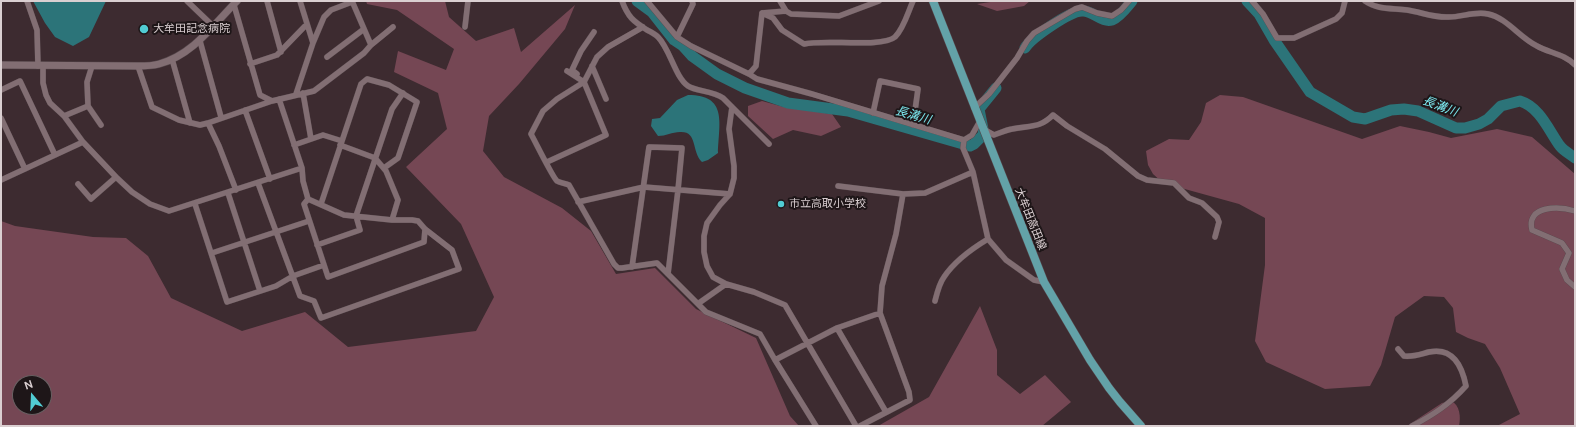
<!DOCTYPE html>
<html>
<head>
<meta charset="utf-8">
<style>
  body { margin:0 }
  #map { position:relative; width:1576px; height:427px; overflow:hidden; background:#3d2b30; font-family:"DM Sans",sans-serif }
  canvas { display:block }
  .frame { position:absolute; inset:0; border:2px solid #dacfd1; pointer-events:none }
  .north { position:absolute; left:12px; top:375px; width:40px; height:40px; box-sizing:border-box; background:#1e1618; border:1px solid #696062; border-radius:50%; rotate:341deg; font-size:11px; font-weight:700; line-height:16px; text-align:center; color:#dacfd1 }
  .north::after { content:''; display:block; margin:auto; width:14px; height:18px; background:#51ccd3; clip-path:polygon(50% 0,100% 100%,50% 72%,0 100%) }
</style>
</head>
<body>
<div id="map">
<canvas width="1576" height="427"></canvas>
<div class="frame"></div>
<div class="north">N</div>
</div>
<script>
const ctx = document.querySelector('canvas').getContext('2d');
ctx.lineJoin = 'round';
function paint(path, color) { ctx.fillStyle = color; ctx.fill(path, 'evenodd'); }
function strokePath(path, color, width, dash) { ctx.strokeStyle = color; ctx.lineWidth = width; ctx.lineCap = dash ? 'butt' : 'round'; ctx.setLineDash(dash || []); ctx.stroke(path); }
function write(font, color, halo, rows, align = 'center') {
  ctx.font = font + ' "DM Sans","Noto Sans JP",sans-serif'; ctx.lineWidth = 4; ctx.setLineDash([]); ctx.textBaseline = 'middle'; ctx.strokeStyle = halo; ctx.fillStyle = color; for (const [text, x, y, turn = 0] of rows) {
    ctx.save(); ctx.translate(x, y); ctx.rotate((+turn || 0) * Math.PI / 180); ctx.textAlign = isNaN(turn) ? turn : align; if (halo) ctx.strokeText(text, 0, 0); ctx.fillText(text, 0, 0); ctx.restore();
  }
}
paint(new Path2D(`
  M366 1H445L449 17 476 41 514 28 521 52 575 5 565 29 519 84 489 116 483 151 504 177 562 208 591 231 616 274 655 268 696 309 756 338 790 416 799 426H1V221L15 226 93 237 126 238 148 256 171 298 242 331 305 312 348 347 476 331 494 297 461 224 406 167 447 129 438 93 394 72 398 51 446 70 454 49 397 10 367 4ZM20 383H44V407H20Z
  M997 1H1030L1024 6 997 11 977 4Z
  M1220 95 1243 97 1362 139 1400 126 1429 132 1451 138 1497 129 1532 137 1575 174V426H1497L1520 414 1500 368 1485 344 1468 338 1456 332 1453 308 1444 297 1424 296 1395 317 1381 365 1370 386 1325 389 1266 362 1255 341 1265 265V218L1239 204 1163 183 1153 174 1148 165 1146 151 1169 139 1189 140 1201 122 1206 103Z
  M762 101 784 107 832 114 841 127 821 136 793 130 773 139 748 116V106Z
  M980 306 997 350V375L1020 394 1045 375 1071 402 1042 426H878L929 397Z
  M1451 401C1460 405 1461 417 1459 426H1407L1442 403Z`), '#754754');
paint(new Path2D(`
  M33 1H106L89 37 73 46 55 37 45 23Z
  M688 95C728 95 719 123 718 153L708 160 702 162C691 151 698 131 680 132 672 132 666 136 658 136L651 126 652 119 660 118 677 100Z`), '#2c7479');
strokePath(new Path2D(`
  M637 1 652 12 674 40 683 46 692 56 717 74 745 88 788 103 848 111 970 146 974 144 984 134 979 109 996 88
  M1247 1 1259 14 1274 40 1310 92 1353 117 1365 119 1391 110 1404 109 1418 111 1456 128H1465L1479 124 1488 119 1501 106 1520 101C1540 107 1549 131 1560 146 1564 151 1570 154 1575 158
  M1025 48C1031 38 1071 10 1083 11 1093 11 1102 23 1112 20 1120 17 1127 7 1132 1`), '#2c7479', 11);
const minor = new Path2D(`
  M27 1 37 30 38 66
  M187 1 213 26
  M267 1 281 52
  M352 1 371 45
  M622 1C628 17 633 21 647 30 651 32 655 34 658 37 670 49 675 77 688 86 695 91 713 91 723 98L769 144
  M647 1 677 37 691 46 749 74 757 79 812 94 964 140
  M780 1 786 11 791 14 839 16 879 1
  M1252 1 1263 14 1277 38H1294L1336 19 1342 13 1345 1
  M1365 1C1378 10 1392 8 1407 10 1421 12 1434 18 1449 17 1462 17 1475 11 1488 14 1507 18 1520 38 1537 46 1549 53 1565 54 1575 65
  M234 5 260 95 272 101
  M762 13 773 18 782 30 804 44C824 39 882 48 895 37 904 28 908 12 913 1
  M465 27 468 1
  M643 27 608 47 597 57 584 82 557 99 543 111 531 134C535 141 553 178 557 181 560 183 565 183 569 185L614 264 618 268H622L657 263 706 312 760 334 775 360 816 426
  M677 37 693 4 692 1
  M200 41 221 117
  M313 43 324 17 331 10 352 2
  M327 57 364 29
  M172 59 190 123
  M250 64 277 55 307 24
  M43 66V83L46 95 50 103 64 116 83 142 116 177 132 192 150 204 169 211 302 168
  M138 66 152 107 179 120 200 125 208 123 272 101 314 91 364 53 371 45 393 27
  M592 66 606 99
  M577 74 572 70 581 51 594 32
  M749 74 756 66 762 13 786 11
  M1 90 20 81 55 155
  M303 93 311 139
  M296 94 313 43 300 1
  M88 106 101 125
  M732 107 729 129 734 166V178L730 194 720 205 707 223 704 236V252L707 266 713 277 726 284 754 292 785 305 856 426
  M974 108 989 94 1017 58 1027 41 1034 33 1075 9 1082 7 1097 13 1112 16 1121 10 1129 1
  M245 110 270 179
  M873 113 880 81 918 89 913 125
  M64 116 88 106 87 82 92 66
  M1 118 25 169
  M208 123 219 146 236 190
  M985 130 994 135C1000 133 1006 130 1012 129 1030 125 1039 129 1053 115L1067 126 1105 149 1138 176 1147 180 1174 183 1189 198 1202 203 1217 217 1219 222 1215 237
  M964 140 963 148 973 172 988 239 1006 260 1034 280 1044 282
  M964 140 972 135 980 121
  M294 145 323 135 342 141
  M340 145 375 158 386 171 398 200 392 220
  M547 162 606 135 584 82 567 71
  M1 180 83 142
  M258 183 300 296 314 301 321 318 459 269 452 250 425 229 418 221 412 220H392L344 215 308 199 303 181 302 168 279 99
  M78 184 91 199 116 177
  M838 186 903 194 925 193 973 172
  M228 193 260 291
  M308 199 304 204 328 277 424 242 425 229
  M578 202 644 187 730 194
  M195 204 227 302 276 286 293 276 324 265
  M321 204 361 84 367 79 389 85 417 102 398 158 384 168
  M1575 211C1559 206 1526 205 1532 230L1562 243 1569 253 1562 269 1567 280 1575 287
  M317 245 360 230 356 216 392 109 403 93
  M212 253 309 221
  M632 267 649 147 682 148 678 190 668 274
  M935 301C937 293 939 284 944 277 954 262 973 248 988 239
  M699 303 726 284
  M837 328 886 412
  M1398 349 1404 356C1414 357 1421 354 1429 352 1453 347 1462 366 1466 386 1450 404 1433 415 1412 426
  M775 360 837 328 880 313
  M860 426 910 400 909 392 880 313 882 286 896 234 903 194`);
const tertiary = new Path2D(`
  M1 65 138 66C145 66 152 66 159 64 193 55 214 24 237 1`);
const primary = new Path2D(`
  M933 1 1044 282 1090 360 1109 388 1120 402 1141 426`);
strokePath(minor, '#56484c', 6);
strokePath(tertiary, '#56484c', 8);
strokePath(primary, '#56484c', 9);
strokePath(minor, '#826e73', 5.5);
strokePath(tertiary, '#826e73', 7);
strokePath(primary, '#63a2a8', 8);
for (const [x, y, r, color] of [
  [144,29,5,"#51ccd3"],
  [781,204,4,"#51ccd3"]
]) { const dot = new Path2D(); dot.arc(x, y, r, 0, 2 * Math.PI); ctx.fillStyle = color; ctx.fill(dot); strokePath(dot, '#1e1618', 1.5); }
write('11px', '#dacfd1', '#1e1618', [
  ["大牟田記念病院",153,29],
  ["市立高取小学校",789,204]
], 'left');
write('11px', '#dacfd1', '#1e1618', [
  ["大牟田高田線",1030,219,68]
]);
write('italic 12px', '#7ce9f0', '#1e1618', [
  ["長溝川",1440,107,21],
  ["長溝川",913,116,16]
]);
</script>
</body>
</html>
